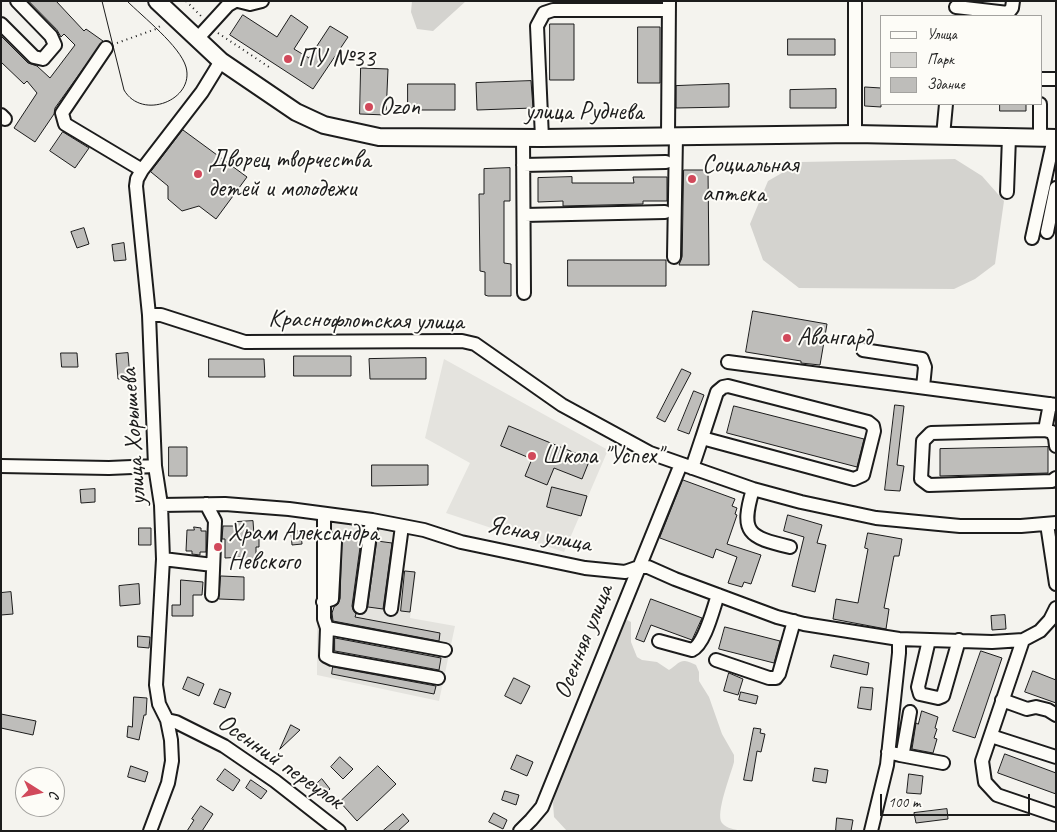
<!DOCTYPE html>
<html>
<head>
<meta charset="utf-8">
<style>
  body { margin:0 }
  #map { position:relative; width:1057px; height:832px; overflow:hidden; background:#f4f3ee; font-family:Caveat,sans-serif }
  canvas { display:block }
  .frame { position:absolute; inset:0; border:2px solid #1c1c1c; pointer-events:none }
  .legend { position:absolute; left:880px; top:15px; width:162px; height:90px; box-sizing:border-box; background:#fdfcf7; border:1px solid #a3a29f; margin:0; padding:6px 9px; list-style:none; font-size:15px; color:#1c1c1c }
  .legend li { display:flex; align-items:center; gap:10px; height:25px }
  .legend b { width:25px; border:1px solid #a3a29f }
  .north { position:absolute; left:15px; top:767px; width:50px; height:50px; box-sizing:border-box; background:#fdfcf7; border:1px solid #a3a29f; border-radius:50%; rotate:100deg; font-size:14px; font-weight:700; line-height:20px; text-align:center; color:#1c1c1c }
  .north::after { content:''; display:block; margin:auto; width:18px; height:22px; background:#d1495b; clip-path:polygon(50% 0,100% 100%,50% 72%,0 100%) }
  .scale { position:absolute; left:880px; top:794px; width:150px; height:22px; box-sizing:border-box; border:2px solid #1c1c1c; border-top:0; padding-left:6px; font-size:15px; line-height:18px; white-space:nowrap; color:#1c1c1c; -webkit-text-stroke:4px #fdfcf7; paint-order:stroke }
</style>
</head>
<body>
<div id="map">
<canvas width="1057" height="832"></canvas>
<div class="frame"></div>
<ul class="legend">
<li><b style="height:6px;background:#fdfcf7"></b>Улица</li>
<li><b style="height:14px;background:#d4d3cf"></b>Парк</li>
<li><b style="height:14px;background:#bebdba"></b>Здание</li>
</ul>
<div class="north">С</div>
<div class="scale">100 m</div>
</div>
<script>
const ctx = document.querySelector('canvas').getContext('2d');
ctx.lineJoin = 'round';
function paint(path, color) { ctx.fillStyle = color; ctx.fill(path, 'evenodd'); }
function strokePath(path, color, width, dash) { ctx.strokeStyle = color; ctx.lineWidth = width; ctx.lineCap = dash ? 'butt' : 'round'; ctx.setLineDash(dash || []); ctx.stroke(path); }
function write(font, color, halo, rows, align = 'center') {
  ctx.font = font + ' Caveat,sans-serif'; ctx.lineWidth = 4; ctx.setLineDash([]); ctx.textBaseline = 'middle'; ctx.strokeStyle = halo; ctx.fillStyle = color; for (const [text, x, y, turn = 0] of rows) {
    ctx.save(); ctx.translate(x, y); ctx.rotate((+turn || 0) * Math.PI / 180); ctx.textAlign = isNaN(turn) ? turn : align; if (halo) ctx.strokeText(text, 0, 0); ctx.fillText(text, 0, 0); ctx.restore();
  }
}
paint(new Path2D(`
  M444 359 608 450 564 552 446 513 470 463 425 438Z
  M317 516 405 528 400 570 416 572 410 618 455 626 439 701 317 675Z`), '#e4e3de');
paint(new Path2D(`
  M412 1H466L433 31 417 29 411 12Z
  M955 159 982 176 1004 201 995 264 975 279 954 289 799 288 763 260 750 224 768 181 801 162Z
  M627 620 631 622V642L637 657 642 660 657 662 669 670C681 662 680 657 696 665L699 672V681L709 697 722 734 734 755V762C731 774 715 814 722 823 727 829 735 829 741 831H567L554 817 553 803 560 777 623 621Z`), '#d4d3cf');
const building = new Path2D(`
  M29 1H56L84 31 86 29 103 41 55 108 54 114 35 142 14 128 37 93 27 81 24 84 1 62V36L28 63 37 66 50 78 75 45 64 34 61 37 57 30Z
  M243 15 277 37 291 15 308 27 294 49 309 58 330 26 348 37 313 89 230 35Z
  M550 24H574V80H550Z
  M638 27H660V83H638Z
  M788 39H835V55H788Z
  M361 68 388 69 386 115 360 114Z
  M531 81 533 108 477 110 476 83Z
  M408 84H455V110H408Z
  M729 84V107L676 108V86Z
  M865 87 881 88V107L865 106Z
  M836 89V108H790V90Z
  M1000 104H1026V111H1000Z
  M183 130 247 177 216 219 199 206 182 211 168 199V186L151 172Z
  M63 132 89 148 75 168 50 151Z
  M510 168V201H504V263L511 264V296H488L485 295V272L480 271 479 194H484V169Z
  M684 170H708L709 265H679L682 257Z
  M572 177V183H634L633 177H667V201H643V204L563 206V201L538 202V178Z
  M84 228 89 244 77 248 71 232Z
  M124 243 126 260 114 261 112 245Z
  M568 260H666V286H568Z
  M753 311 827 324 820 365 801 363V361L746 352Z
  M61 353H77L78 367H62Z
  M128 353 130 378 118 379 116 354Z
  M294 356H351V376H294Z
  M426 358V379H370L369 359Z
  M209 359H264L265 377H209Z
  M682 369 691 373 665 422 657 418Z
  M694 391 704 395 689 434 678 430Z
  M895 405 904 406 897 465 904 466 900 491 885 490Z
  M734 406 864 439 857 467 727 433Z
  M509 426 590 459 582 479 554 468 547 485 525 476 532 459 501 446Z
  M169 447H187V476H169Z
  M1048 447V473L940 476V449Z
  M372 465H428V485L372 486Z
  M683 480 735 499 732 506 737 508 735 514 737 515 727 544 761 555 751 584 744 582 742 587 728 583 737 557 716 549 713 558 660 538Z
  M552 487 587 496 581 516 547 507Z
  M95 489V502L81 503 80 490Z
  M788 515 822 525 817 543 826 545 815 592 792 586 804 537 784 531Z
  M253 521 254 535H259V547H256V567L244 566V557L225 558V539H222L223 526H236V522Z
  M194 527 201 528V531H206V552H200V555L192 554V551H186L187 530H194Z
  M139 528H151V545H139Z
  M301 531 302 544 292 545 291 532Z
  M868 533 902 539 899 556H894L884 608 889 609 886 629 833 619 836 599 858 603 868 549 865 548Z
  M342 537 361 540 352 606 353 610 356 614 355 617 440 633 439 641 333 621 332 613 334 607 338 604 340 599Z
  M377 541 392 543 383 609 368 607Z
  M405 571 415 572 410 612 401 611Z
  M221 576 244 577V600L219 599Z
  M181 580 203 582 202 595H193V616H172V605H180Z
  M139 584 140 604 120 606 119 586Z
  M11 592 13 614 1 615V593Z
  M651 599 702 618 692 640 651 625 644 642 636 639Z
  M1005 615 1006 629 992 630 991 616Z
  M725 627 780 641 774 663 719 649Z
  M138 636 150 637 149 648 138 647Z
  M335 638 441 658 439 670 335 651Z
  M981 651 1002 658 975 738 953 731Z
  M834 655 869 663 867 675 831 667Z
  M333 667 436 686 434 694 332 674Z
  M1033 671 1056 680V703L1025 692Z
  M729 673 743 679 738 695 724 691Z
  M188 677 204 684 199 696 183 689Z
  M514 678 530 686 521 704 505 696Z
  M861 687 873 688 871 710 858 708Z
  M220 689 231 693 225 708 214 704Z
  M741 692 758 696 756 704 739 700Z
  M134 697 147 698 146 715H144L139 740 127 737 128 726 132 727Z
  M922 711 938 717 935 728 937 729 934 738 937 739 933 753 912 749 916 723 918 724Z
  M1 714 36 721 33 735 1 728Z
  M291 725 300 730 280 749Z
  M754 728 761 729 760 733 765 734 761 752 757 751 752 781 744 780Z
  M1005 754 1056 773V794L998 773Z
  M517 755 533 762 527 776 511 769Z
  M340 757 353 769 343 779 331 767Z
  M131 766 148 772 145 782 128 777Z
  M378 766 396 784 357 821 340 802Z
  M815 768 828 770 826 783 813 781Z
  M225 769 240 780 233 791 217 780Z
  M909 774 923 776 921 794 907 793Z
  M322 779 330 789 322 797 313 787Z
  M251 780 267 791 261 799 246 788Z
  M505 791 519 795 516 805 502 800Z
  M201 806 213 814 202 831H187L194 820 192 819Z
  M947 809 948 819 916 823 914 813Z
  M494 813 507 820 503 829 489 822Z
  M403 814 409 821 398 831H383Z
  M837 818 853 820 851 831H836Z`);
paint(building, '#bebdba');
strokePath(building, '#1c1c1c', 1);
const minor = new Path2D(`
  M238 1 250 4 262 1
  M855 1V134
  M956 7 1008 13 1012 8 1013 1
  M1 24 34 57 43 59 55 45 51 36 17 1
  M197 39 228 5 235 1
  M106 48 62 113 65 124 142 170
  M1041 79H1056
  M1 115 5 119
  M668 136 669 1
  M943 136 946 104
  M523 138 524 293
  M542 138 537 26 544 13 553 10H669
  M1040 138V104
  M523 165 666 162
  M1007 192 1009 137
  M524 215 665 212
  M1047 232 1056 188
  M1032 238 1054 138
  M674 257 676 136
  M149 315H161L245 342 462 341 475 344 562 405 650 453 753 489 801 502 876 518 960 526H1021L1056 523
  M863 350 922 359 925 367 923 387
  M728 362 1056 405
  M1045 430 1050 404
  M1056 446 1055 438 1052 432 1045 430 931 433 923 441 921 479 929 485 1052 481 1056 478
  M1 466 109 468 155 466
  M692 468 702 438 854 479 863 475 874 431 873 426 868 422 728 386 723 387 717 392 702 438
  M753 489C740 533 748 537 790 547
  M206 504 215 521 212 595
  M161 505 225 504 289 509 372 520 424 530 461 542 585 568 625 572 639 567H648L675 579 777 617 804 624 899 639 992 642 1023 640 1040 631 1050 620 1056 608
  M324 514V619L327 628 326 656 332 659 438 678
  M1047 524 1056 584
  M323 536 335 542 332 599 323 602
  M163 559 213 565
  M360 607 372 520
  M391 609 402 526
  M327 628 445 650
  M929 640 918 687 920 694 938 698 943 696 959 640
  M1023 640 982 761 985 782 997 795 1056 815
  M659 641 692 650C705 644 713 609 718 595
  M716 660 769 678H776L779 674 794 621
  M1002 700 1027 709 1036 707 1048 710 1056 715
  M167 720 176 722 224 746 275 781 339 831
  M991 736 1056 757
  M888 752 900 755 903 752 910 712
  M900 755 943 763
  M150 831 168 783 172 761 171 740 167 720 159 704 156 685 163 559 161 505 155 466 149 315 136 186 137 179 142 170 202 92 221 61
  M520 831 531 820 542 807 681 464
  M871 831 887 765 899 653V639`);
const major = new Path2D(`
  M157 1 221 61 296 112 324 125 379 137 542 138 855 134 1056 138`);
strokePath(minor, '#1c1c1c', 16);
strokePath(major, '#1c1c1c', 20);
strokePath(new Path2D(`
  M186 1 202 17
  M218 33 269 67
  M117 43 156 29 163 24`), '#1c1c1c', 2, [1, 4]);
strokePath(minor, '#fdfcf7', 12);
strokePath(major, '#fdfcf7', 16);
strokePath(new Path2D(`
  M102 1 124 90C142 121 195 100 186 67 180 46 143 17 127 1`), '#1c1c1c', 1);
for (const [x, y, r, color] of [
  [288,59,5,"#d1495b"],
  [369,107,5,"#d1495b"],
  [198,174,5,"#d1495b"],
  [692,179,5,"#d1495b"],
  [787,338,5,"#d1495b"],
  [532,456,5,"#d1495b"],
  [218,547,5,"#d1495b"]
]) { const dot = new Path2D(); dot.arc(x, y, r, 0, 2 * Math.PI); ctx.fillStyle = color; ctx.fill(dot); strokePath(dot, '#fdfcf7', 2); }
write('25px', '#1c1c1c', '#fdfcf7', [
  ["ПУ №33",298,59],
  ["Ozon",379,107],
  ["Дворец творчества",208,160],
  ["детей и молодежи",208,189],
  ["Социальная",702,165],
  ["аптека",702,194],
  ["Авангард",797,338],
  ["Школа \"Успех\"",542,456],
  ["Храм Александра",228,533],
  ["Невского",228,562]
], 'left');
write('25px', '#1c1c1c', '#fdfcf7', [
  ["улица Руднева",584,112],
  ["Краснофлотская улица",366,321,1],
  ["улица Хорышева",134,437,-94],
  ["Ясная улица",539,535,11],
  ["Осенняя улица",584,642,-68],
  ["Осенний переулок",280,762,35]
]);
</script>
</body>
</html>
